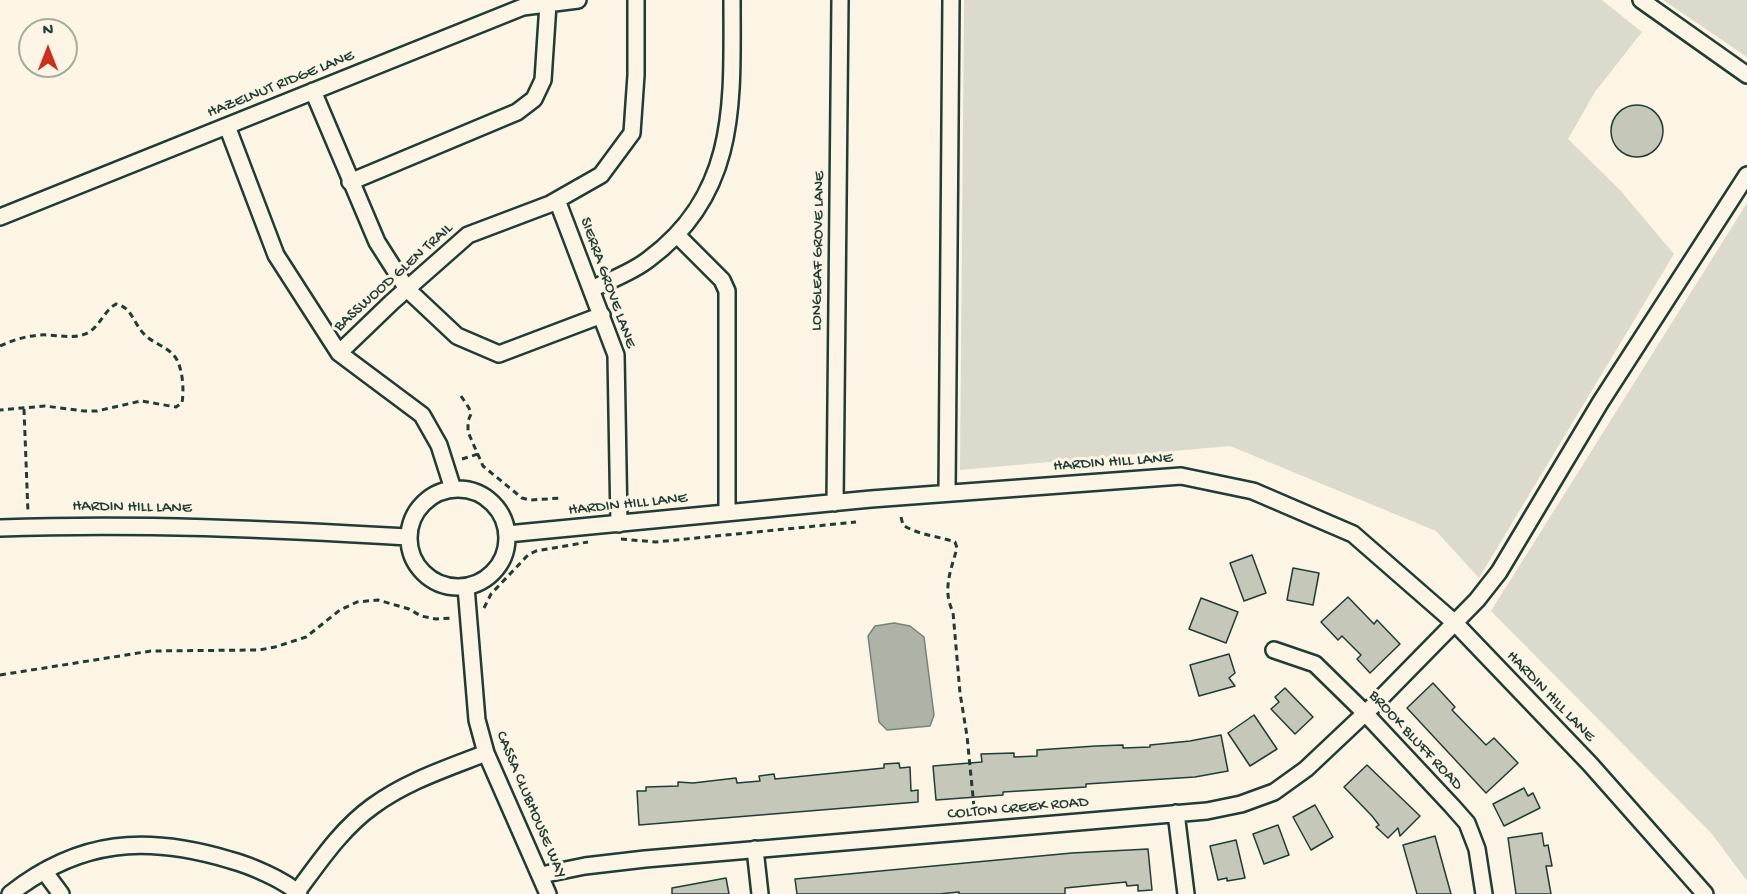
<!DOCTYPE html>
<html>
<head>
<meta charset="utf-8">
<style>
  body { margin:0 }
  #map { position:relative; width:1747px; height:894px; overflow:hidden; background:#fcf5e5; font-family:"Gochi Hand",sans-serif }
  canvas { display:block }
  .north { position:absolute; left:18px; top:18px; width:60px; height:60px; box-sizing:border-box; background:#fcf5e5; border:2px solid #a4ab9e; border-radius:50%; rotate:0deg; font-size:16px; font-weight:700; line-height:24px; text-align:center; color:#1f3d34 }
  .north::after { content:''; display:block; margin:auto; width:21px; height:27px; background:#c8321e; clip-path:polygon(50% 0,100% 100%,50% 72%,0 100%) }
</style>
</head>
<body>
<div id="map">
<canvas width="1747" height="894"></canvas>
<div class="north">N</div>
</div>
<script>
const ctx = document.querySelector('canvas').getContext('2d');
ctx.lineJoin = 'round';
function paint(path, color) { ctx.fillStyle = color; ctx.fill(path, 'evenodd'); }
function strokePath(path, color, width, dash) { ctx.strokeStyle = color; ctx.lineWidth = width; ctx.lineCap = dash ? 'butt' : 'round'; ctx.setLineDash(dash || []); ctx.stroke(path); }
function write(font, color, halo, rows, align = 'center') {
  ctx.font = font + ' "Gochi Hand",sans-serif'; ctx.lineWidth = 6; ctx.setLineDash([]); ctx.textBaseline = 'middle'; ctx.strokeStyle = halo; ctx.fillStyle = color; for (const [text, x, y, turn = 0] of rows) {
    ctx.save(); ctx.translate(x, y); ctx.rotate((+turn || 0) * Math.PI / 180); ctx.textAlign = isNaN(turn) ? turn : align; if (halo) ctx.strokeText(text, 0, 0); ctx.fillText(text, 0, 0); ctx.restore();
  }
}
paint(new Path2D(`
  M964 0H1602L1642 32 1595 92 1568 139 1620 190 1674 254 1479 578 1436 531 1230 446 960 470Z
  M1663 0H1747V57Z
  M1747 203V881L1712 834 1491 611Z`), '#dcdacc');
const water = new Path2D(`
  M894 623 910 626 924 637 934 715 930 726 887 730 879 722 868 636 875 626Z`);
paint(water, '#aeb3a7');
strokePath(water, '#758479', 1.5);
const building = new Path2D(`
  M1611 131a26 26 0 1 1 52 0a26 26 0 1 1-52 0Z
  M1252 555 1266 593 1244 601 1230 563Z
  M1293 568 1319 573 1313 605 1287 600Z
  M1348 597 1374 624 1377 620 1400 644 1370 673 1357 659 1361 655 1342 636 1338 640 1321 622Z
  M1201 598 1238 612 1226 643 1189 629Z
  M1229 654 1235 673 1229 678 1235 686 1199 696 1190 665Z
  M1433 683 1455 707 1452 710 1486 745 1494 738 1518 763 1486 793 1407 708Z
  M1285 688 1313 717 1295 734 1271 709 1279 702 1275 697Z
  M1254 715 1277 749 1250 766 1228 733Z
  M1221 735 1228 771 1195 777 1086 784V787L1003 792V795L936 800 933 766 982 762 981 754 1014 753V757L1037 756V750L1096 746 1123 745V748L1150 747V745L1190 741Z
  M899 763 900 768 910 767 911 791 918 790V802L639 825 637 791H646V787L678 786V782L693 783 736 778 737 783 760 781 759 776 774 774 775 779 884 768V764Z
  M1367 765 1420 816 1400 836 1398 828 1388 838 1376 827 1379 825 1372 816 1344 787Z
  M1524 788 1528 796 1533 793 1540 808 1504 826 1493 804Z
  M1315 805 1333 837 1311 850 1293 817Z
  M1278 825 1289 855 1264 864 1253 834Z
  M1542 833 1544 846 1548 845 1552 866H1546L1551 894H1516L1508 838Z
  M1435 836 1451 894H1417L1403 845Z
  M1236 840 1245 878 1227 881V878L1218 880 1210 846Z
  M1148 849 1152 890 1138 891V885L1127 886 1126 882 1065 888V894H959V892L939 894H797L795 879 1072 853Z
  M726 878 729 894H672V888Z`);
paint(building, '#c5c7b9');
strokePath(building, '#1f3d34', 1.5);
const minor = new Path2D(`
  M1641 0 1747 75
  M313 91 377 242 407 289 457 336 499 354 602 315
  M227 126 276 255 339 353 422 415 439 445 453 489
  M350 182 517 112 534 99 543 80 548 4
  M557 200 616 355 619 524
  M0 217 523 7 578 0
  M678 236 722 280 727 291V513
  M592 289C610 280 633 272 649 259 739 192 732 101 732 0
  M339 353 392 302 468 235 550 204 601 175 632 133 636 75V0
  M409 538a49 49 0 1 1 98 0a49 49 0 1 1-98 0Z
  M947 493 951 0
  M835 503 840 0
  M0 528C136 523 272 529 408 537
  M507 534 871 499 1181 476 1253 491 1353 534 1455 623 1590 764 1705 894
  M466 587 477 720 486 753 548 894
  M1274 650 1315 664 1365 713 1452 806 1467 823 1477 849 1484 894
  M1176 813 1186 894
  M755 849 760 894
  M44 871 61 894
  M541 875 585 866 645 859 1207 811 1241 804 1274 792 1306 769 1376 703 1477 600 1499 572 1600 403 1747 175
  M297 892C320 861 342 828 373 806 407 781 448 768 486 753
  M10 894C80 839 146 835 230 860 249 865 285 880 299 894`);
strokePath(minor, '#1f3d34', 20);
strokePath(new Path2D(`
  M0 346C13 340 26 336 40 335 54 334 69 339 82 335 99 331 102 312 116 304 132 307 133 323 144 334 153 344 170 347 177 360 183 372 184 390 182 403L176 407 141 401 97 411H84L45 406 0 410
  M461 396 469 408 471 414 468 421V432L483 466 522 498 530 500 562 498
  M24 409 28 513
  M462 459 478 454
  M901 517 903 525C918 535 938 536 955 542L957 548C951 570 942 590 953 612L960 693 967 736 975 817
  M621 539 656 542 856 522
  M484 608 491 594 528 555 536 551 588 542
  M0 675 151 651 259 650 275 647 306 637 340 610 357 602 378 600 409 609 421 616 436 619 453 618`), '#1f3d34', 3, [6, 4.5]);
strokePath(minor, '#fcf5e5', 15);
write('16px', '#1f3d34', '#fcf5e5', [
  ["HAZELNUT RIDGE LANE",281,85,-22],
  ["LONGLEAF GROVE LANE",819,251,-89],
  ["BASSWOOD GLEN TRAIL",394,278,-42],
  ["SIERRA GROVE LANE",607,283,70],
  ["HARDIN HILL LANE",1113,463,-4],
  ["HARDIN HILL LANE",628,505,-6],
  ["HARDIN HILL LANE",132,508,1],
  ["HARDIN HILL LANE",1550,697,46],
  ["BROOK BLUFF ROAD",1415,741,47],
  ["CASSA CLUBHOUSE WAY",530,805,67],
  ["COLTON CREEK ROAD",1018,809,-5]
]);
</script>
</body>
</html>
